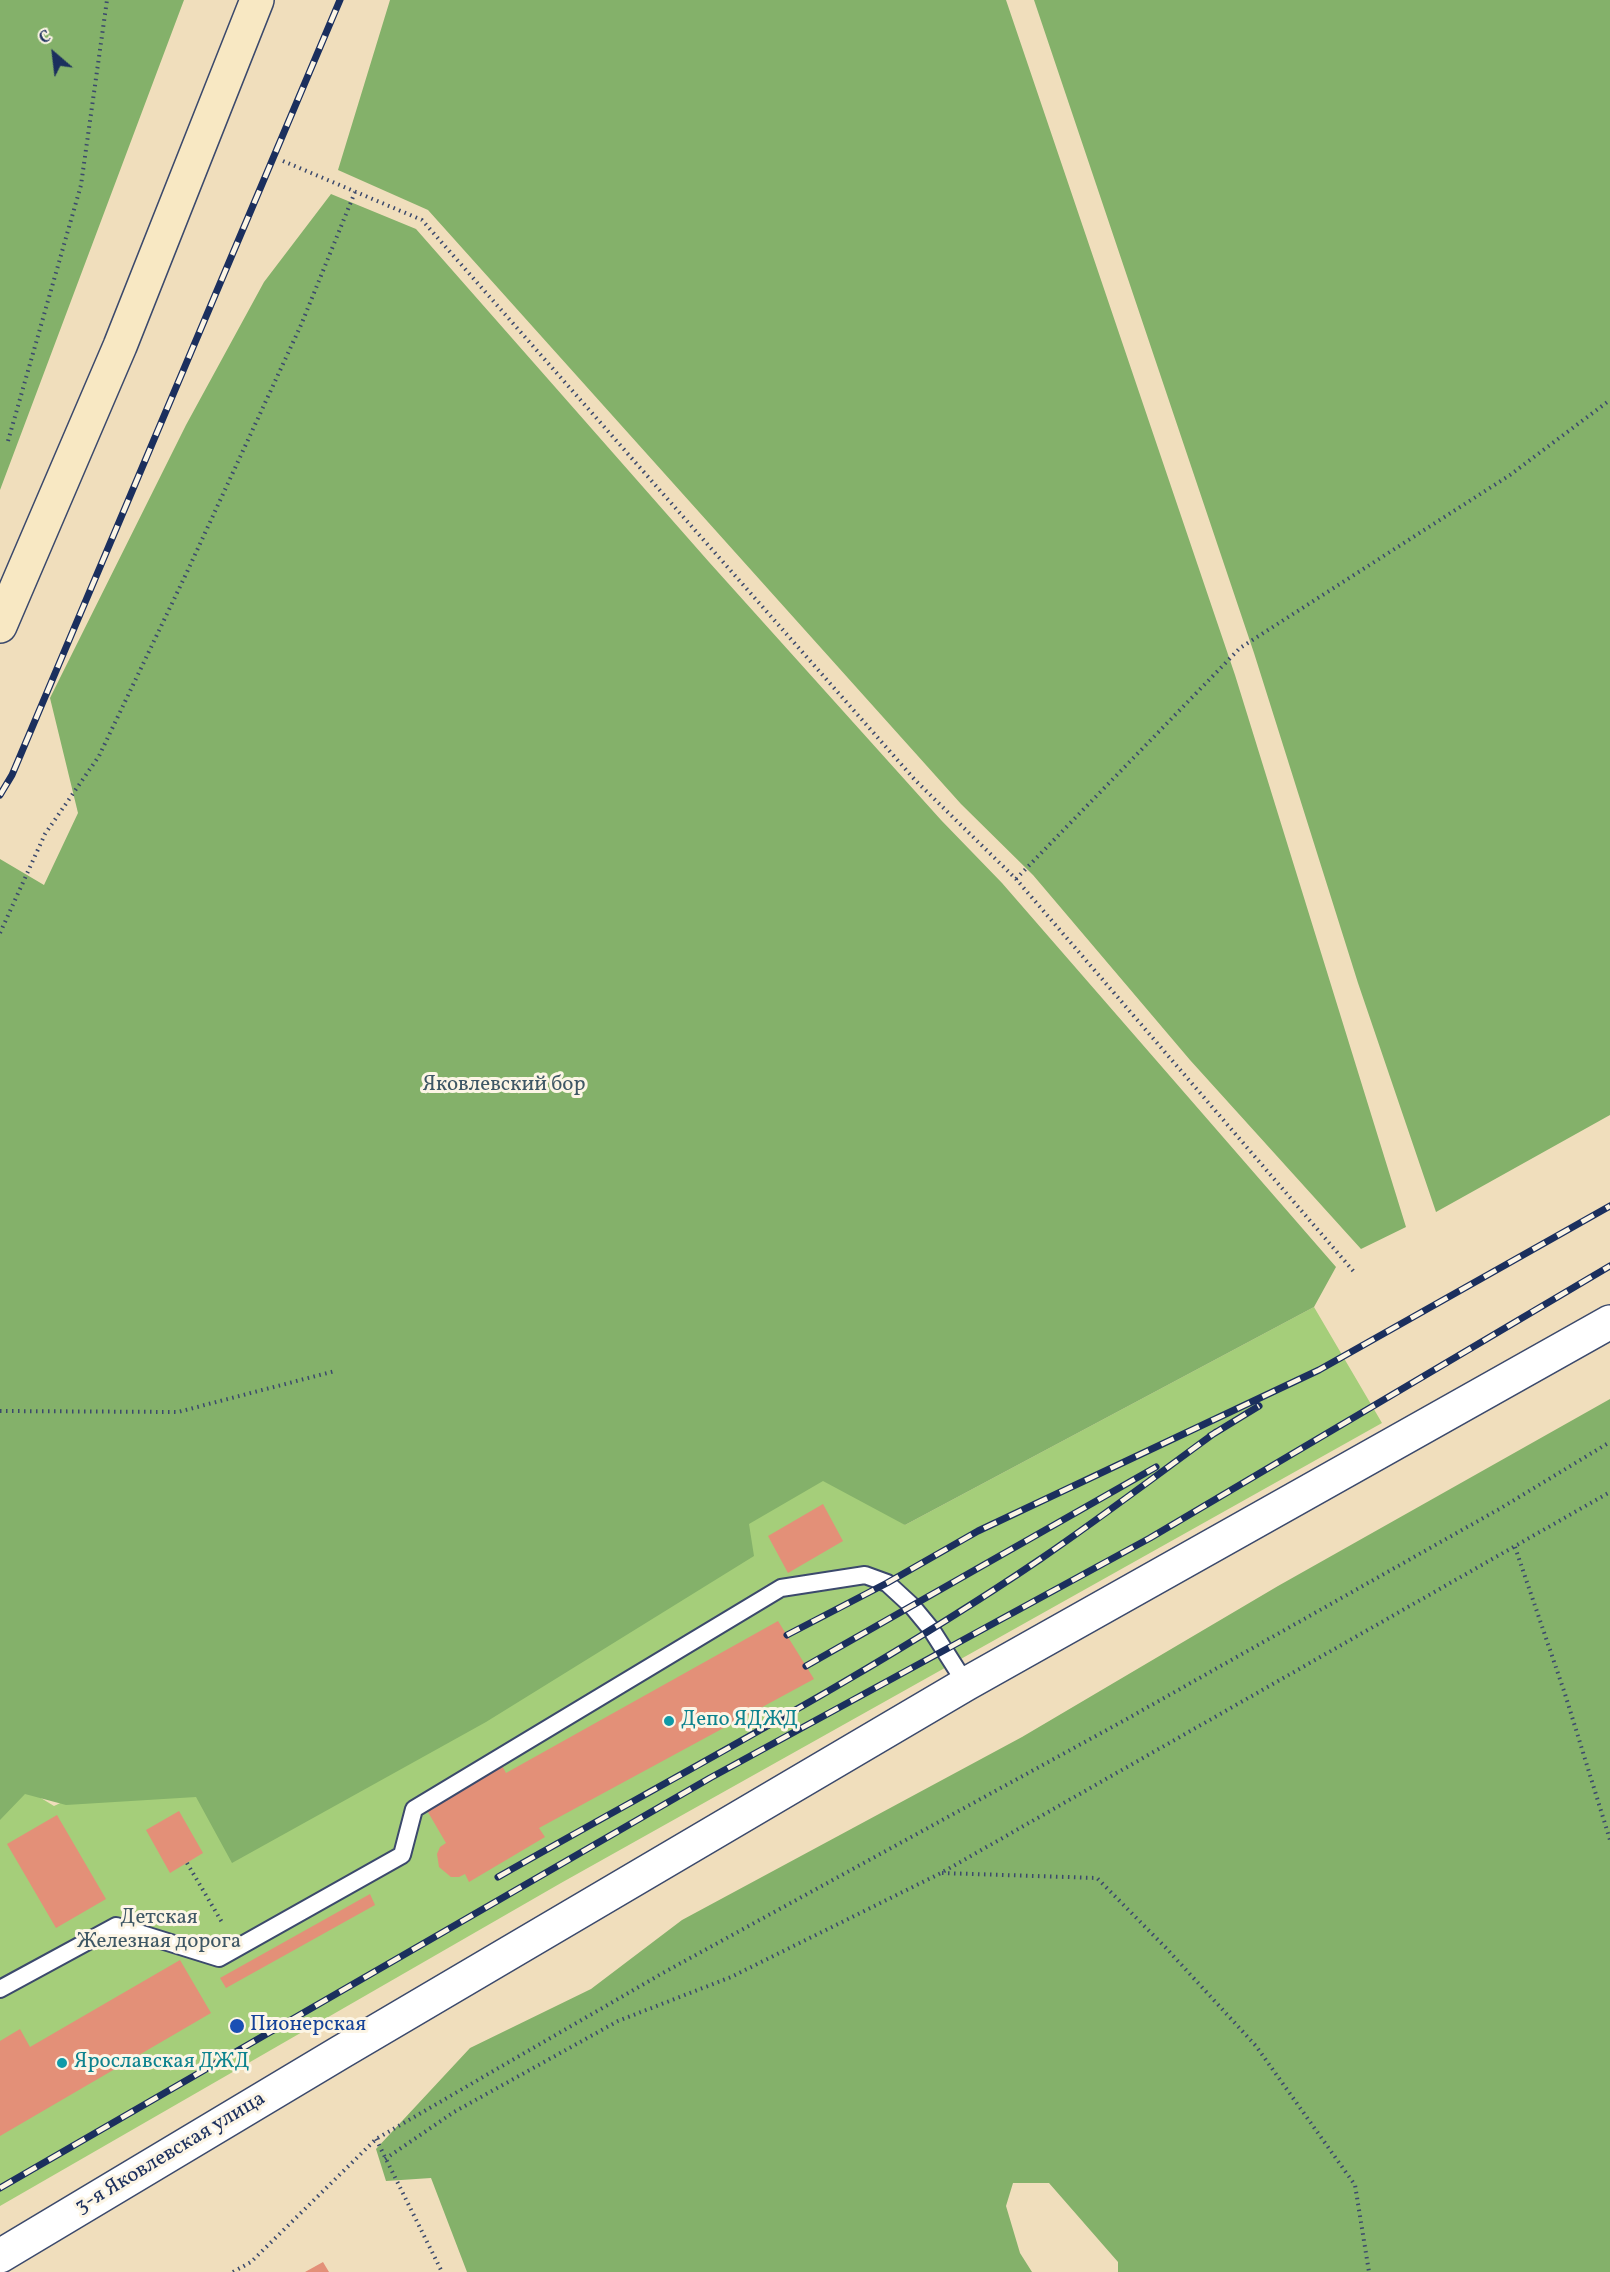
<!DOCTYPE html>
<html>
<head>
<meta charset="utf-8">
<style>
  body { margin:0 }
  #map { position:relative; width:1610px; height:2272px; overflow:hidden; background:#f0debc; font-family:Vollkorn,serif }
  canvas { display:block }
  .north { position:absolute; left:24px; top:24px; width:60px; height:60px; -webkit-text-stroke:4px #fcf5e5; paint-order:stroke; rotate:332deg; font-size:16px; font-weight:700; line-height:24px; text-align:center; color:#1b2f5e }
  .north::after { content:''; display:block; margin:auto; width:21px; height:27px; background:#1b2f5e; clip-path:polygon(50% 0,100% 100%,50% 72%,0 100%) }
</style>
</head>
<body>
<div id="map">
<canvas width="1610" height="2272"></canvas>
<div class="north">С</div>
</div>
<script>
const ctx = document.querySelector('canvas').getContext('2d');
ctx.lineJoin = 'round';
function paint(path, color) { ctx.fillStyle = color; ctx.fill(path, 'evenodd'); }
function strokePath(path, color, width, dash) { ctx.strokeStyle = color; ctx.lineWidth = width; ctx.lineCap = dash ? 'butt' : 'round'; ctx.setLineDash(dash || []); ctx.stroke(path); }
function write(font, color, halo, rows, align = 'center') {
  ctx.font = font + ' Vollkorn,serif'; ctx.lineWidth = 6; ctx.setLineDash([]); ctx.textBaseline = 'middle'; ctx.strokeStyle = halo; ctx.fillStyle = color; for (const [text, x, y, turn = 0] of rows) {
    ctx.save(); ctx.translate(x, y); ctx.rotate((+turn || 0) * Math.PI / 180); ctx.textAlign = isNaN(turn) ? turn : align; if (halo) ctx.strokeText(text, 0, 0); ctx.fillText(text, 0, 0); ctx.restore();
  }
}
paint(new Path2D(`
  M1314 1307 1382 1423 561 1883 0 2206V1773L54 1806 816 1449 905 1525Z`), '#a5ce7a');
paint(new Path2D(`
  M0 0H184L0 490Z
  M390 0H1006L1235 675 1406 1227 1361 1249 1190 1060 1033 875 961 804 428 210 338 170Z
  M1034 0H1610V1115L1436 1212 1358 983 1254 653Z
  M331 194 416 229 709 562 941 820 1002 883 1336 1267 1314 1307 905 1525 823 1481 749 1524 754 1556 486 1722 232 1863 196 1797 66 1805 25 1794 0 1820V859L44 885 78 813 50 698 186 425 264 282Z
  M1610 1399V2272H1118V2262L1049 2183H1013L1006 2206 1020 2253 1032 2272H467L431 2178 386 2181 376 2149 470 2048 591 1989 682 1920 1022 1737 1278 1586Z`), '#84b16a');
paint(new Path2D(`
  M823 1504 843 1541 788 1573 768 1536Z
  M778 1621 814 1679 539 1828 545 1837 469 1882 465 1874 459 1877H451L439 1867 437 1854 440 1847 446 1843 425 1807 500 1762 506 1773Z
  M179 1811 203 1853 170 1873 146 1830Z
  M57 1815 106 1899 56 1928 7 1844Z
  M370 1894 375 1905 226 1988 220 1978Z
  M180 1960 211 2013 0 2136V2041L20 2029 30 2047Z
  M323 2262 329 2272H305Z`), '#e39078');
const service = new Path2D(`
  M0 1989 116 1926 219 1958 402 1855 414 1809 781 1588 865 1575 887 1583 912 1606 931 1629 966 1684`);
const tertiary = new Path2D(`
  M0 2256 341 2052 966 1684 1610 1322`);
const secondary = new Path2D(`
  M0 626 120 346 257 0`);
strokePath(service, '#3b496c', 20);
strokePath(tertiary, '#3b496c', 36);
strokePath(secondary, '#3b496c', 36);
strokePath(new Path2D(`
  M283 161 422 220 915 780 1016 879 1355 1273
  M8 441 81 185 107 0
  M1016 879 1240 648 1510 475 1610 400
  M0 933 45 834 99 756 187 572 301 325 355 192
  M0 1411 178 1412 335 1371
  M1515 1547 1565 1694 1610 1840
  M187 1863 223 1924
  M942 1873 1097 1878 1166 1948 1256 2046 1355 2185 1369 2272
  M376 2139 442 2272
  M385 2159 454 2112 618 2021 731 1977 941 1873 1610 1492
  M233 2272 251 2262 376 2139 661 1974 1125 1720 1501 1508 1610 1442`), '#3b496c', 4, [1.5, 4.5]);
strokePath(service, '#fff', 16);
strokePath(tertiary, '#fff', 33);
strokePath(secondary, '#f8e8c3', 33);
const rail = new Path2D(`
  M0 795 12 775 340 0
  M1210 1436 1259 1406
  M787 1635 887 1583 978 1531 1319 1370 1610 1206
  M806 1666 1156 1467
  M498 1877C679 1774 866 1677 1039 1560 1099 1519 1157 1475 1216 1432
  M0 2188 710 1778 1150 1538 1610 1266`);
strokePath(rail, '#1b2f5e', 7);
strokePath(rail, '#fcf5e5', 4.5, [14]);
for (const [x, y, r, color] of [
  [669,1721,6,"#0f9aa8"],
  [237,2026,8,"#1a4fb4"],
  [62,2063,6,"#0f9aa8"]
]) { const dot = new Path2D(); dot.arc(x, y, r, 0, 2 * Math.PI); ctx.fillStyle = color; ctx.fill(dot); strokePath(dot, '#fcf5e5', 2); }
write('21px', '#3e5765', '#fcf5e5', [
  ["Яковлевский бор",504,1086],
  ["Детская",159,1919],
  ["Железная дорога",159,1943]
]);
write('21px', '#0d838f', '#fcf5e5', [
  ["Депо ЯДЖД",681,1721],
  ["Ярославская ДЖД",74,2063]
], 'left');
write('21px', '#164399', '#fcf5e5', [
  ["Пионерская",250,2026]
], 'left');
write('21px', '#1b2f5e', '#fcf5e5', [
  ["3-я Яковлевская улица",171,2154,-31]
]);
</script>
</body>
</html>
